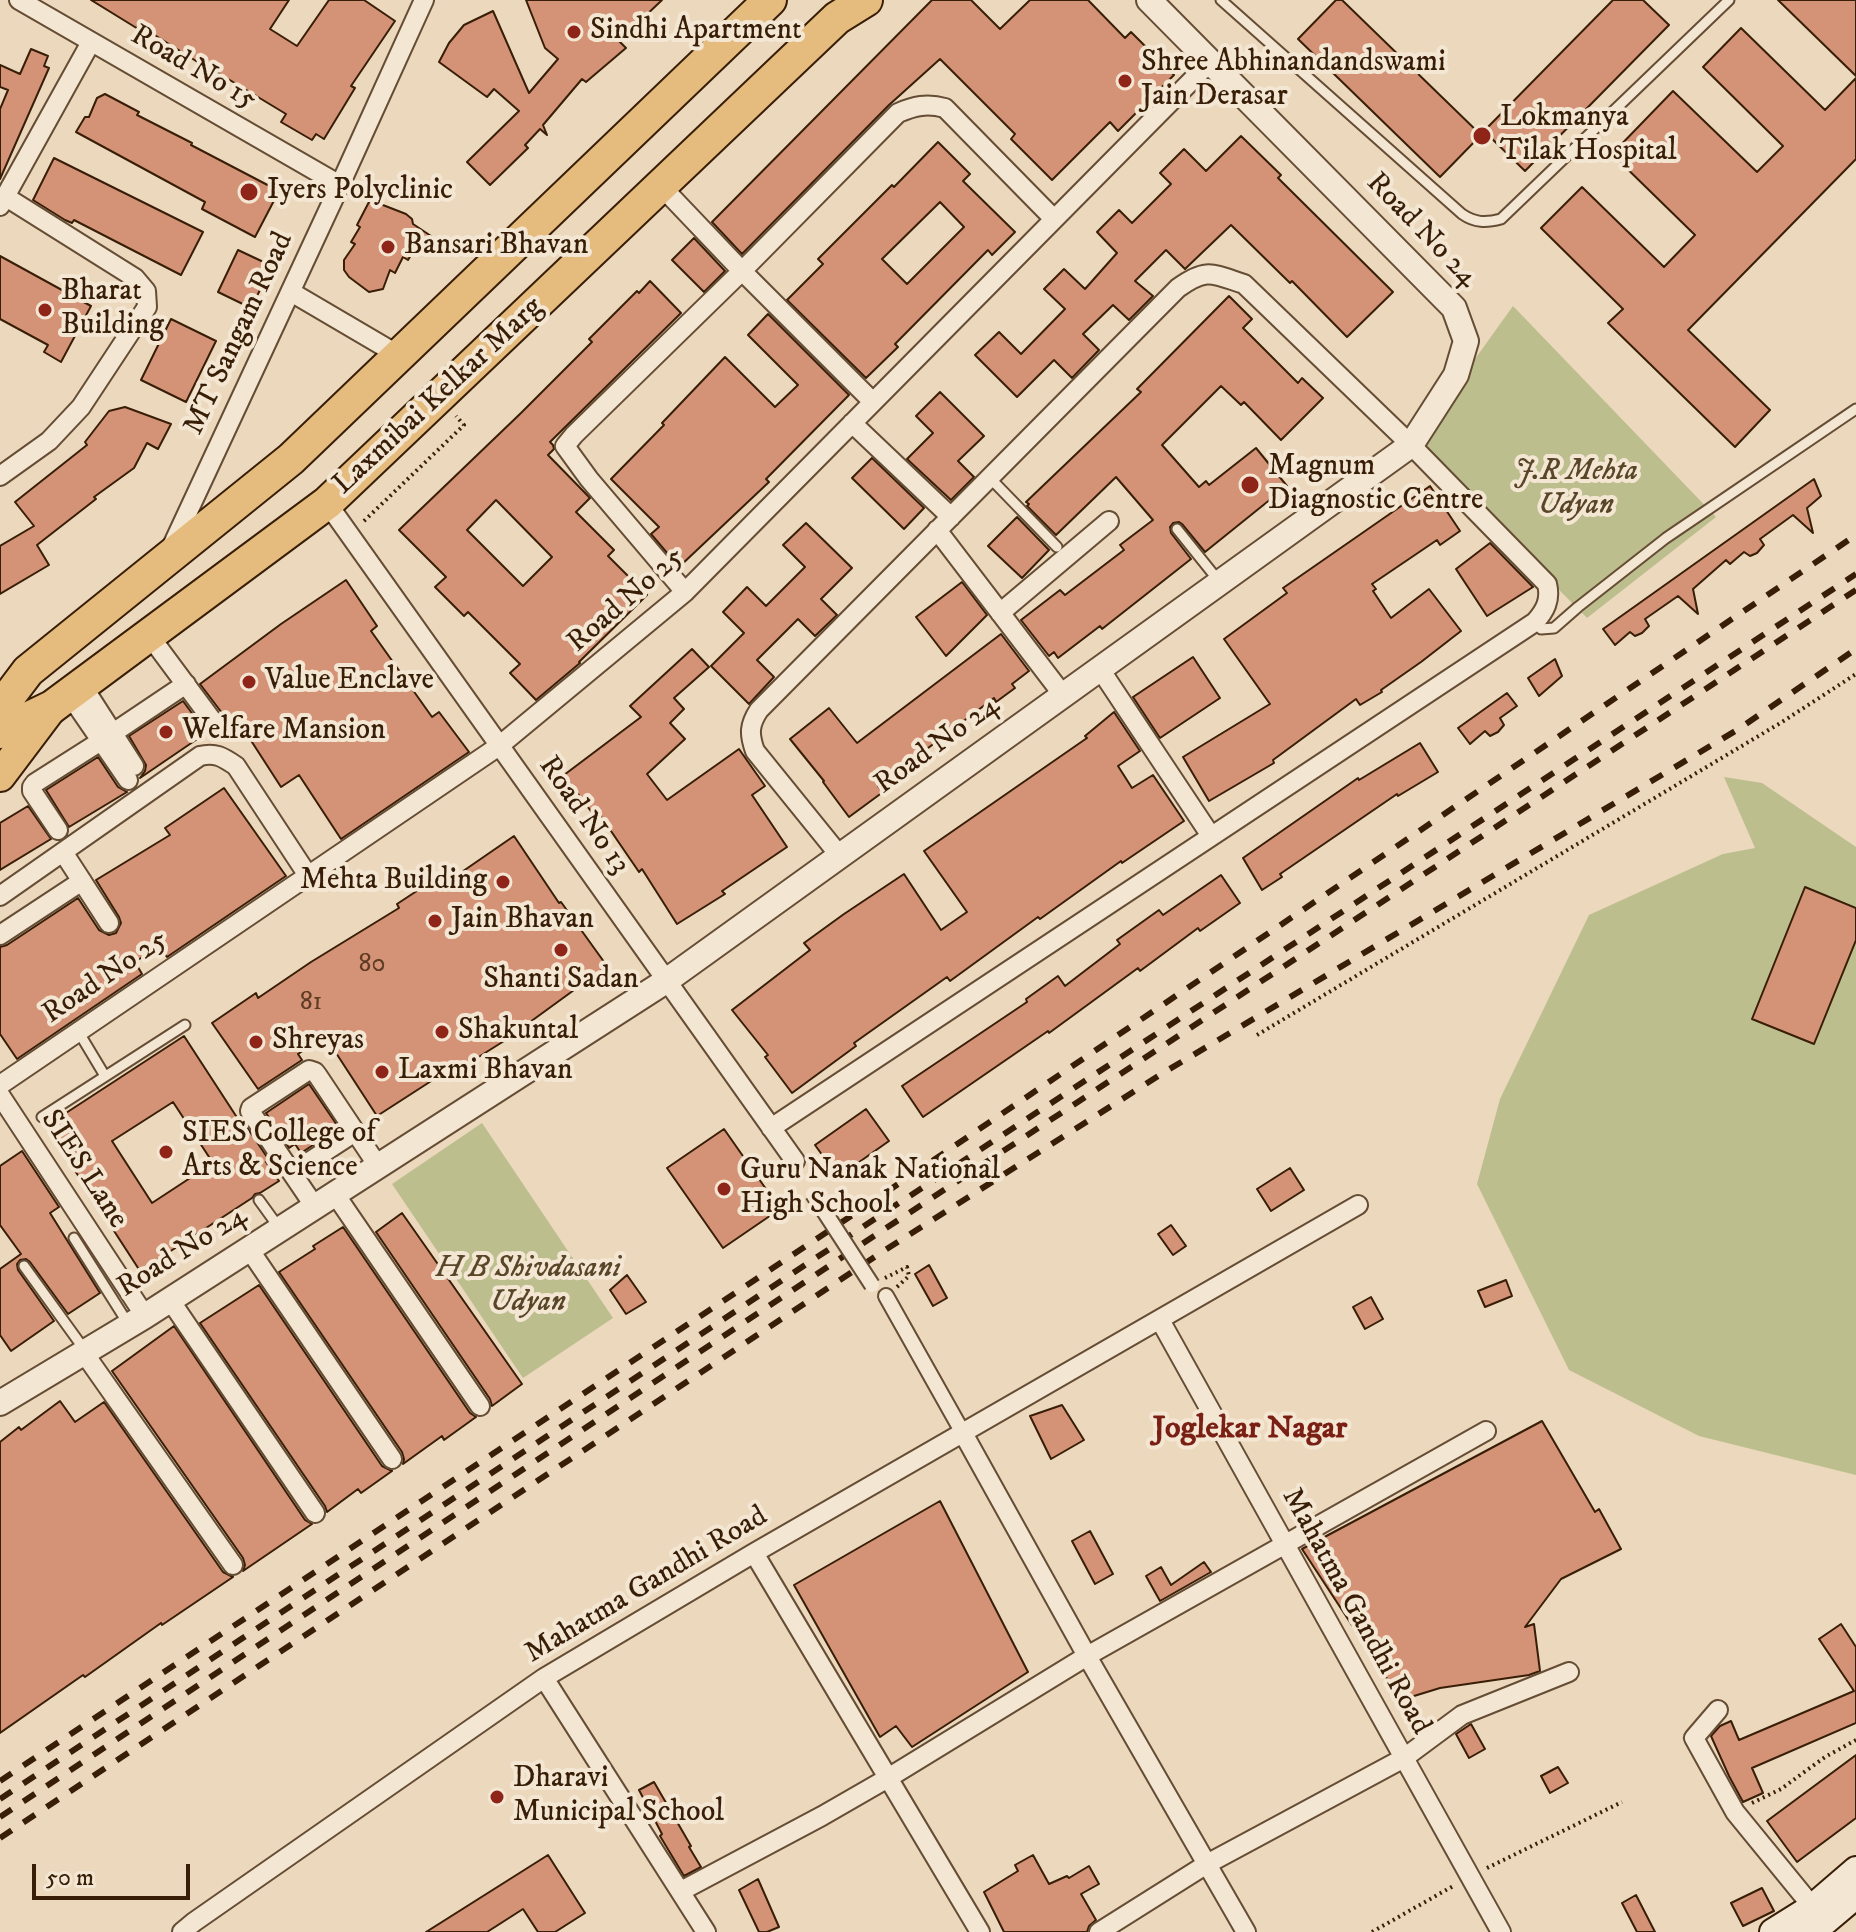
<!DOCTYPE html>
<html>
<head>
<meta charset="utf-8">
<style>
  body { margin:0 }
  #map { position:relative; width:1856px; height:1932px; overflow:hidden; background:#ecd8bc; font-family:"IM FELL DW Pica",serif }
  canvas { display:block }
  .scale { position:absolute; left:32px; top:1864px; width:158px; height:36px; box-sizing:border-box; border:4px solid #381e07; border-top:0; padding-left:10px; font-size:24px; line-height:28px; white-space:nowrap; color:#381e07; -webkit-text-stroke:6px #f3e6d3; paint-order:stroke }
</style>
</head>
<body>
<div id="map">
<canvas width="1856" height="1932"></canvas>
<div class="scale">50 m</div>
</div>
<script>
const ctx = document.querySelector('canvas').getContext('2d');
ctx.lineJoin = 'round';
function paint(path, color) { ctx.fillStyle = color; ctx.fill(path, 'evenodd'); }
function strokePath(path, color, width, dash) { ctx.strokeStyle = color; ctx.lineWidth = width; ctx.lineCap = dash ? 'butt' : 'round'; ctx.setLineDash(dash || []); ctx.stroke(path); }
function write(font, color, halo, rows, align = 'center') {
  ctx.font = font + ' "IM FELL DW Pica",serif'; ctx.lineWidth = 8; ctx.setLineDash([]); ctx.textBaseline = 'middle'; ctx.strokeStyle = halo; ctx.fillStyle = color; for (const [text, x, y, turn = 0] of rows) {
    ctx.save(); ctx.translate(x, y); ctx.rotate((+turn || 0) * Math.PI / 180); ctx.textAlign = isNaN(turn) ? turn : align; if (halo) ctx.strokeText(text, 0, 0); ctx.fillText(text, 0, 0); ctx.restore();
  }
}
paint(new Path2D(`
  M1513 306 1716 517 1587 618 1414 444Z
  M1724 777 1762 783 1856 847V1475L1699 1436 1569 1370 1477 1184 1500 1099 1589 915 1723 854 1755 848Z
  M482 1123 613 1318 523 1378 392 1184Z`), '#bcbe8d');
const building = new Path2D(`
  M91 0H289L270 29 297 46 329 0H364L395 21 351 86 355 88 324 139 316 134 312 140 281 122 286 114 205 65 204 66 145 29 143 32Z
  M526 0H662L619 41 626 48 586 82 582 79 543 125 547 135 540 129 525 145 528 148 490 185 467 162 519 111 494 89 487 97 439 62 449 43 464 25 493 11 529 93 558 59 545 48Z
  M932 0H971L1000 29 1030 0H1088L1125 38 1131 32 1174 75 1118 131 1110 122 1052 180 1011 139 1015 134 940 59 889 105 742 254 712 222Z
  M1336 0H1342L1481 135 1440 177 1298 39Z
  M1613 0H1643L1669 25 1525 171 1484 131Z
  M1778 0H1856V76Z
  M1741 28 1825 110 1856 78V159L1688 330 1770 410 1735 447 1608 323 1623 309 1541 228 1582 187 1664 267 1695 235 1612 154 1673 91 1757 172 1783 146 1703 67Z
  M31 49 48 56 44 66 49 68 0 179V109L8 90 0 87V65L20 74Z
  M105 94 139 112 137 115 192 143 191 145 279 191 255 237 202 209 205 202 76 132 85 117H89L97 98Z
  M1241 136 1281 175 1278 178 1393 292 1347 337 1292 281 1290 283 1231 225 1185 269 1166 250 1135 281 1153 296 1129 320 1113 305 1083 334 1099 350 1072 378 1054 360 1017 397 975 355 999 332 1021 354 1065 309 1044 289 1064 269 1085 289 1117 253 1097 232 1119 210 1132 223 1171 184 1160 173 1184 149 1206 171Z
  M938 142 970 174 963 181 1015 232 992 255 988 250 895 344 898 347 866 378 787 300 823 264 818 259 892 185 894 187ZM940 202 964 227 907 284 882 259Z
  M54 158 203 232 181 275 74 220 72 223 65 220 33 200Z
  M370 200 406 214 412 219 413 224 431 236 420 251 414 250 408 260 403 257 395 273 390 270 383 289 369 292 349 277 344 270V260L355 244 351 242 360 227 357 225Z
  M694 238 725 271 704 292 672 260Z
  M238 250 272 266 251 308 218 292Z
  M0 256 91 306 61 362 44 352 48 345 0 319Z
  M650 281 681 313 550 442 553 445 554 449 548 455 590 498 576 512 614 550 608 556 647 595 579 662 580 663 536 700 510 673 520 664 468 612 464 616 435 587 446 577 399 530 521 413 592 342 589 339 637 291 639 293ZM496 500 552 557 523 586 467 530Z
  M1229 296 1252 319 1243 328 1298 383 1302 378 1323 398 1281 440 1244 402 1241 405 1221 386 1162 445 1199 487 1206 481 1209 485 1256 448 1287 486 1205 552 1182 524 1179 522 1173 523 1170 527 1171 533 1191 559 1102 629 1100 626 1058 658 1054 652 1049 656 1021 620 1060 590 1065 595 1124 550 1120 545 1153 520 1116 477 1056 535 1027 506 1029 504 1026 502 1141 392 1137 389Z
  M768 314 849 395 766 479 769 482 679 567 651 534 659 527 611 479 664 425 662 423 725 357 775 407 798 385 748 335Z
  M171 319 216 341 186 402 141 380Z
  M940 392 984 436 958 461 974 477 951 500 907 459 933 433 916 416Z
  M125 407 171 424 158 449 147 443 134 468 94 497 96 499 37 545 49 565 0 594V546L34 526 15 502 87 445 85 442 109 411Z
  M872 458 924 508 904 529 852 478Z
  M1814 479 1821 496 1807 508 1813 533 1793 515 1760 539 1764 545 1757 553 1750 556 1744 552 1730 564 1726 560 1693 589 1698 614 1678 596 1645 619 1649 626 1642 633 1635 636 1630 632 1615 645 1603 629Z
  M1430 486 1460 531 1440 545 1437 540 1372 584 1376 589 1373 591 1391 618 1429 589 1461 631 1421 662 1381 690 1382 692 1360 705 1356 699 1273 760 1274 763 1209 801 1183 757 1270 704 1224 639 1287 593 1283 588Z
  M1017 517 1049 550 1022 578 988 546Z
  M806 523 852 568 821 599 837 615 815 636 798 619 757 660 774 677 749 704 711 666 744 633 723 612 747 587 766 606 805 567 783 545Z
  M1490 543 1533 587 1487 616 1456 569Z
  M346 580 377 626 371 631 432 717 439 712 469 752 341 839 299 775 281 787 239 722 235 726 229 718 224 722 222 713 200 684 281 624Z
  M962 582 987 615 946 656 916 617Z
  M1001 634 1029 671 1012 684 1015 688 996 702 994 698 878 786 883 792 849 817 823 782 824 781 790 739 829 708 857 743Z
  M692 649 709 667 674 698 684 709 670 723 685 739 647 774 667 800 739 749 765 786 752 795 787 847 722 891 725 894 677 924 642 869 639 872 600 815 596 818 564 775 641 717 630 706Z
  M1193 657 1220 698 1160 738 1133 697Z
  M1555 659 1562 676 1539 696 1528 678Z
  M1507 693 1517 706 1500 718 1504 725 1498 732 1490 736 1485 731 1470 744 1458 728Z
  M183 701 202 727 209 731 140 778 145 771 146 765 129 736Z
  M1114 712 1140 751 1118 766 1132 788 1153 775 1184 821 1122 863 1121 861 1040 919 1038 917 950 981 947 977 854 1043 856 1046 792 1093 765 1057 768 1055 732 1010 810 950 804 943 844 914 904 874 941 930 967 912 924 851 1087 738 1085 736Z
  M1420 743 1438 772 1398 796 1397 794 1280 874 1282 877 1262 890 1243 858 1358 778 1359 780Z
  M98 757 118 787 127 792 69 827 46 790Z
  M224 788 286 876 167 957 159 946 135 962 142 974 17 1059 0 1034V947L7 945 78 898 99 930 109 935 116 933 121 923 119 917 96 880 170 835 165 828Z
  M28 806 51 839 0 870V823Z
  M514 836 559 903 561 902 607 966 504 1041 442 1080 439 1076 377 1116 325 1036 298 1054 302 1060 258 1089 212 1023 256 993 258 998 311 962 399 908 397 904 435 879 440 887Z
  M1221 875 1240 903 1200 931 1198 928 1140 971 1138 968 1049 1033 1048 1031 923 1117 902 1086 1027 1002 1026 999 1058 976 1065 986 1120 944 1117 940 1159 910 1163 915Z
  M1805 887 1856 908V940L1814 1044 1752 1019Z
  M184 1036 238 1119 240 1117 269 1160 266 1162 279 1181 260 1193 255 1194 252 1198 140 1271 46 1126ZM173 1102 213 1163 152 1203 112 1141Z
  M309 1084 339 1128 301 1153 295 1144 289 1148 266 1113Z
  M866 1109 889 1141 838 1177 815 1145Z
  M724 1129 780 1209 723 1248 667 1168Z
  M22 1151 59 1207 50 1213 100 1293 68 1314 30 1262 26 1259 20 1260 17 1264 18 1270 54 1321 11 1351 0 1335V1269L21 1254 0 1225V1166Z
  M1290 1168 1304 1190 1271 1211 1257 1189Z
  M402 1213 522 1384 492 1406 490 1399 376 1232Z
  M1171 1225 1186 1246 1173 1255 1158 1234Z
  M343 1227 470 1413 476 1417 444 1440 442 1436 403 1464 404 1459 402 1452 279 1272 315 1249 313 1246Z
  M929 1265 947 1298 933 1306 915 1274Z
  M627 1275 646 1302 626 1314 610 1290Z
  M1506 1280 1512 1296 1485 1307 1478 1291Z
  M259 1285 382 1466 392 1471 361 1493 358 1489 327 1512 325 1506 200 1323Z
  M1371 1297 1383 1319 1365 1329 1353 1307Z
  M174 1326 305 1520 312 1524 243 1571 245 1565 243 1558 112 1371Z
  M60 1401 75 1422 104 1402 223 1572 233 1577 162 1625 161 1623 85 1677 83 1675 0 1733V1442L19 1427 21 1430Z
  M1062 1405 1084 1440 1051 1459 1030 1416Z
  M1542 1421 1595 1512 1599 1509 1621 1549 1561 1579 1525 1627 1534 1624 1540 1671 1529 1675 1440 1688 1401 1700 1302 1549Z
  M940 1501 1028 1672 912 1747 896 1726 880 1737 794 1585Z
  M1090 1531 1113 1574 1095 1584 1072 1541Z
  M1204 1562 1211 1572 1160 1601 1146 1576 1161 1567 1171 1585Z
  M1841 1624 1856 1647V1723L1752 1768 1763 1793 1743 1802 1729 1776 1711 1736 1720 1726 1731 1721 1739 1740 1854 1691 1819 1639Z
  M1471 1724 1485 1749 1469 1758 1456 1734Z
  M1856 1755V1818L1797 1862 1767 1821Z
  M1558 1767 1568 1783 1550 1793 1541 1776Z
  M654 1782 691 1846 689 1847 701 1867 684 1876 660 1836 662 1834 639 1790Z
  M548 1855 585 1913 555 1932H538L523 1909 487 1932H426Z
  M1033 1855 1049 1884 1067 1876 1069 1878 1089 1866 1099 1884 1081 1894 1096 1920 1089 1926 1087 1932H1004L984 1892 1018 1871 1015 1865Z
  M758 1879 779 1927 767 1932H759L739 1890Z
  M1762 1888 1774 1911 1743 1926 1731 1903Z
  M1636 1895 1655 1932H1637L1622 1903Z`);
paint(building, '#d49376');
strokePath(building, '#381e07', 2);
const service = new Path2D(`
  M1221 0 1462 214C1475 223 1486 223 1501 219L1729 0
  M990 478 1057 547
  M1177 529 1218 580
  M1535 622 1541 629 1554 628 1578 607 1666 538 1856 409
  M78 1031 105 1076
  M42 1117 185 1025
  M259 1200 280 1229
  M74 1238 129 1325
  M24 1266 84 1349`);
const pedestrian = new Path2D(`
  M886 1296 963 1433`);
const minor = new Path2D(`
  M19 0 340 185
  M661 186 742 271 873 402
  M0 206 91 42
  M291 292 400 356
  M852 423 951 517
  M0 476 49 441 81 407 147 307 146 291 135 278 6 197
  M327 503 795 1161
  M937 530 1063 695
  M172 546 340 185 424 0
  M685 592 589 479 565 446 574 435 742 271 898 113C914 106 927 103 945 108L1054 219
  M1000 613 1109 521
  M149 635 212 720
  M1100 669 1211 836
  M82 685 134 766
  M69 694 128 780
  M113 733 186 684
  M58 830 32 791V787L35 783 101 741
  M63 852 109 923
  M0 896 200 756C215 752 223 757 236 766L307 874
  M0 935 82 881
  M0 1085 499 746 685 592 1210 62
  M0 1095 145 1316
  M771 1128 1535 622C1545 611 1551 600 1547 584L1411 445 1244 284C1213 274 1207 267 1178 288L759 710C749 725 749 734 755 751L840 856
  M292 1173 355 1132
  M335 1194 480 1406
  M315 1207 250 1111 251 1108 309 1070 315 1072 318 1076 378 1166
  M249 1249 392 1459
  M170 1300 315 1513
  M1160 1320 1501 1932
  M84 1353 233 1565
  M963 1433 1087 1656 1246 1932
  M754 1553 980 1932
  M544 1678 706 1932
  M1718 1710 1694 1738 1735 1812 1820 1916
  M681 1891 822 1816 888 1778 1087 1656 1486 1431
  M182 1932 194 1922 544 1678 754 1553 1358 1205
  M1099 1932 1207 1864 1404 1758 1462 1715 1569 1672`);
const tertiary = new Path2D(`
  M0 1403 145 1316 666 981 1411 445 1456 375 1466 341 1454 308 1149 0`);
const secondary = new Path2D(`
  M1773 1932 1813 1907 1856 1870
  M1807 1932 1824 1922 1856 1895`);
const primary = new Path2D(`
  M0 776 52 707`);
const trunk = new Path2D(`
  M0 704 6 700 28 671 291 459 770 0
  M0 732 52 707 327 503 837 18 866 0`);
strokePath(service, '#654c34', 13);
strokePath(pedestrian, '#654c34', 18);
strokePath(minor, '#654c34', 22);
strokePath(tertiary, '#654c34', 28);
strokePath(secondary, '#381e07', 30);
strokePath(primary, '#381e07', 34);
strokePath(trunk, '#381e07', 36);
strokePath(new Path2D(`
  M364 521 464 425 456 416
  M1257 1035 1782 722 1856 674
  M885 1278 907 1267 909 1276 897 1287
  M1752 1803 1781 1789 1825 1757 1856 1740
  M1487 1868 1622 1802
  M1372 1932 1455 1885`), '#381e07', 4, [2, 4]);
strokePath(service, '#f3e6d3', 9);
strokePath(pedestrian, '#f3e6d3', 14);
strokePath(minor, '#f3e6d3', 18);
strokePath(tertiary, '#f3e6d3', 24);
strokePath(secondary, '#f3e6d3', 26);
strokePath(primary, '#e6bc7e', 30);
strokePath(trunk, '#e6bc7e', 32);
strokePath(new Path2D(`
  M0 1781 854 1214 1856 535
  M0 1799 861 1228 1856 574
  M0 1817 868 1240 1856 590
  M0 1838 879 1254 1163 1073 1737 730 1856 649`), '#381e07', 6, [14, 14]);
const pedestrianBridge = new Path2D(`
  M813 1194 872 1285`);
strokePath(pedestrianBridge, '#654c34', 18, []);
strokePath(pedestrianBridge, '#f3e6d3', 14);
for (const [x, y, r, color] of [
  [574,32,8,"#8f2418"],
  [1125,81,8,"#8f2418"],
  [1482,136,10,"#8f2418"],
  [249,192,10,"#8f2418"],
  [388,247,8,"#8f2418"],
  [45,310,8,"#8f2418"],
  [1250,485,10,"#8f2418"],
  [249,682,8,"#8f2418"],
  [166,732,8,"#8f2418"],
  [503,882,8,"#8f2418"],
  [435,921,8,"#8f2418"],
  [561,950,8,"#8f2418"],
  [442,1032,8,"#8f2418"],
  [256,1042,8,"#8f2418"],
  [382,1072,8,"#8f2418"],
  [166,1152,8,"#8f2418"],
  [724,1189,8,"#8f2418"],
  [497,1797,8,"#8f2418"]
]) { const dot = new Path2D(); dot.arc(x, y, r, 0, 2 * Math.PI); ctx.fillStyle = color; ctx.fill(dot); strokePath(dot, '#f3e6d3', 3); }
write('26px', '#5f3b23', null, [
  ["80",372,966],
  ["81",311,1004]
]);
write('30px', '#381e07', '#f3e6d3', [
  ["Sindhi Apartment",590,32],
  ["Shree Abhinandandswami",1141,64],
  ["Jain Derasar",1141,98],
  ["Lokmanya",1500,119],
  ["Tilak Hospital",1500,153],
  ["Iyers Polyclinic",267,192],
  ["Bansari Bhavan",404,247],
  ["Bharat",61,293],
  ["Building",61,327],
  ["Magnum",1268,468],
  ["Diagnostic Centre",1268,502],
  ["Value Enclave",265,682],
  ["Welfare Mansion",182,732],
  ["Mehta Building",487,882,"right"],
  ["Jain Bhavan",451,921],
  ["Shanti Sadan",561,981,"center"],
  ["Shakuntal",458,1032],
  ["Shreyas",272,1042],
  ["Laxmi Bhavan",398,1072],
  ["SIES College of",182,1135],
  ["Arts & Science",182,1169],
  ["Guru Nanak National",740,1172],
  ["High School",740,1206],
  ["Dharavi",513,1780],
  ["Municipal School",513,1814]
], 'left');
write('30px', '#381e07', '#f3e6d3', [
  ["Road No 15",193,69,30],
  ["Road No 24",1421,231,46],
  ["MT Sangam Road",240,334,-65],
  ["Laxmibai Kelkar Marg",439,397,-43],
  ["Road No 25",627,601,-41],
  ["Road No 24",938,746,-36],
  ["Road No 13",583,816,55],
  ["Road No 25",106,978,-34],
  ["SIES Lane",83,1170,57],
  ["Road No 24",183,1253,-32],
  ["Mahatma Gandhi Road",647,1586,-31],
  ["Mahatma Gandhi Road",1355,1612,61]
]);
write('italic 30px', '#594628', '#f3e6d3', [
  ["J.R Mehta",1576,473],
  ["Udyan",1576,507],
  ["H B Shivdasani",528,1270],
  ["Udyan",528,1304]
]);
write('bold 32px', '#7a1f14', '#f3e6d3', [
  ["Joglekar Nagar",1250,1430]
]);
</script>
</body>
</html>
